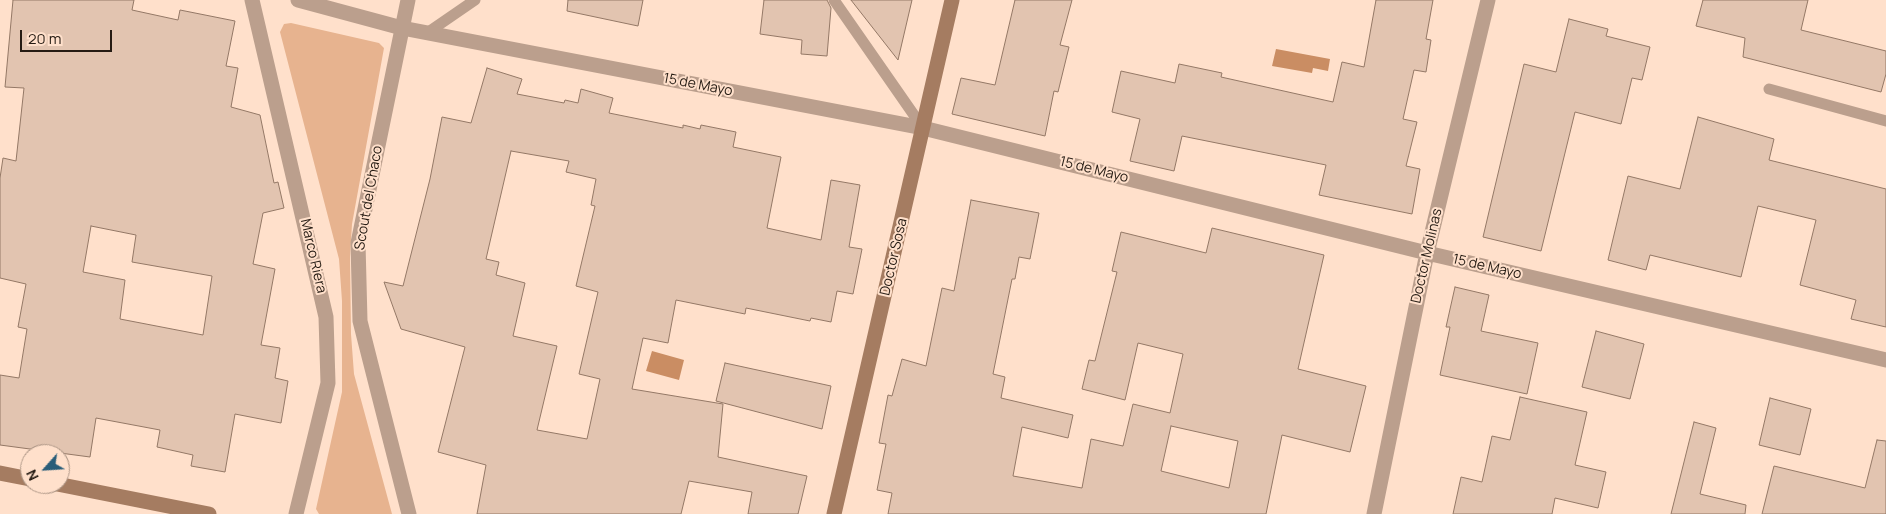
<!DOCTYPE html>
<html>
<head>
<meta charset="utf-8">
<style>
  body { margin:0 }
  #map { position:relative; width:1886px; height:514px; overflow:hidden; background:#ffe0cb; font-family:Manrope,sans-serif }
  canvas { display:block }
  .north { position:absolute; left:20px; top:444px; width:50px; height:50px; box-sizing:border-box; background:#ffe0cb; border:1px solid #a89181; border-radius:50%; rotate:244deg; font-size:14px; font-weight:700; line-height:20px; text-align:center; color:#251b13 }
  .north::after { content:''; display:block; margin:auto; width:18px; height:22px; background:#295d79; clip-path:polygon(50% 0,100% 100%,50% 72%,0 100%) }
  .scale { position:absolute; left:20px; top:30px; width:92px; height:22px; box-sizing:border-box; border:2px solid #251b13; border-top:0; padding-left:6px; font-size:15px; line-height:18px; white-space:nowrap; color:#251b13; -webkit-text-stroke:4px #ffe0cb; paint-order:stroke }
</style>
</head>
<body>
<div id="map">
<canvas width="1886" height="514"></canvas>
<div class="north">N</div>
<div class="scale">20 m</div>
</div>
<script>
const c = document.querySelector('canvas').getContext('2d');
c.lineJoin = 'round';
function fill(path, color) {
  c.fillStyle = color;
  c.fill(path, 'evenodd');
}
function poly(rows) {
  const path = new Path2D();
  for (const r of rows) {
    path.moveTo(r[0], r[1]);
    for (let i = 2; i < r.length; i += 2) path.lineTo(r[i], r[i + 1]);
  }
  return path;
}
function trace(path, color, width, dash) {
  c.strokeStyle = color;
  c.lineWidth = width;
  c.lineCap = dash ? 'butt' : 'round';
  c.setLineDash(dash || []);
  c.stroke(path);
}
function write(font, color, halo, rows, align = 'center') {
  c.font = font + ' Manrope,sans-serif';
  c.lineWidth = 4;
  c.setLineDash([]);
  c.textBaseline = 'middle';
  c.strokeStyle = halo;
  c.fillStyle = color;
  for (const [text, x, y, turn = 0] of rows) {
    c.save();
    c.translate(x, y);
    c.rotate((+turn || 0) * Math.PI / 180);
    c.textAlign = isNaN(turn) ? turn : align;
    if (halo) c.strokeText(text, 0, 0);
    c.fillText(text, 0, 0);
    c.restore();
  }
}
fill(poly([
  [291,23,379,43,384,48,352,224,350,257,351,334,354,374,392,514,319,514,316,509,342,392,342,301,339,259,280,32,284,24]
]), '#e7b38f');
fill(poly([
  [1276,49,1330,59,1328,71,1313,68,1312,73,1272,66],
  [652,351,684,360,679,380,646,371]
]), '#ca8d63');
const building = poly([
  [13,0,134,0,132,10,178,20,180,10,235,21,226,66,238,68,231,107,260,115,274,183,278,182,284,208,263,213,253,264,275,269,261,345,280,348,275,378,288,381,281,423,235,414,225,472,191,466,193,455,157,447,160,430,96,418,90,457,0,445,0,375,19,378,27,329,18,327,26,284,0,278,0,178,3,158,16,161,24,88,5,87,13,0],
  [91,226,136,235,132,262,212,276,203,335,120,319,125,280,83,272,91,226],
  [568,0,643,0,638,26,567,11,568,0],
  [764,0,827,0,831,8,827,56,801,54,802,40,760,34,764,0],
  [851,0,912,0,898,60,851,0],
  [1015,0,1072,0,1060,45,1069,47,1058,92,1054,91,1045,136,952,114,961,78,995,85,1015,0],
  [1376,0,1433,0,1426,39,1431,40,1426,72,1414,70,1403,119,1417,122,1406,166,1420,169,1412,214,1319,195,1326,165,1182,136,1174,171,1130,161,1140,119,1112,112,1121,71,1175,83,1179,64,1222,73,1221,77,1333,102,1342,62,1364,67,1376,0],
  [1703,0,1808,0,1801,30,1886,51,1886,74,1881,92,1743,57,1745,38,1696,26,1703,0],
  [1569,19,1608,29,1606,36,1650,47,1642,80,1632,78,1621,124,1575,112,1541,251,1483,237,1524,64,1556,72,1569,19],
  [487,68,522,79,517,94,564,103,565,100,578,103,581,89,613,98,609,113,683,128,683,125,700,129,701,125,736,132,733,147,781,157,767,228,821,240,831,180,860,185,849,247,862,249,853,294,837,291,831,322,811,318,810,321,746,308,745,314,676,300,668,343,643,338,632,389,723,404,718,457,807,476,798,514,748,514,752,492,689,481,681,514,477,514,486,465,438,452,465,347,401,329,384,282,403,286,430,179,442,117,471,123,487,68],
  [511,151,569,161,566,172,596,179,591,205,595,206,576,286,598,292,579,374,600,379,587,439,537,430,557,346,513,336,525,283,496,275,499,262,486,259,511,151],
  [1698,117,1774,139,1769,160,1886,189,1886,327,1851,319,1856,300,1800,285,1816,220,1758,206,1741,277,1650,255,1646,270,1608,260,1628,176,1680,189,1698,117],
  [971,200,1039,213,1030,259,1019,257,1015,279,1012,279,993,374,1005,377,1001,398,1073,415,1068,438,1022,427,1013,476,1082,488,1091,439,1123,446,1133,404,1170,413,1183,354,1138,343,1125,400,1082,389,1089,360,1095,361,1117,272,1112,271,1121,232,1206,253,1212,228,1324,255,1298,369,1366,386,1350,452,1282,435,1266,514,888,514,892,493,877,490,886,444,879,443,888,395,892,396,902,359,926,366,942,288,954,291,971,200],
  [1171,426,1238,441,1229,488,1161,471,1171,426],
  [1455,287,1489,295,1481,331,1538,343,1527,394,1440,375,1450,327,1446,327,1455,287],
  [1596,331,1644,344,1630,399,1582,387,1596,331],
  [725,363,831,386,822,429,716,401,725,363],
  [1520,397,1587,412,1575,465,1606,472,1598,508,1555,498,1552,514,1453,514,1461,477,1482,482,1492,436,1510,440,1520,397],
  [1770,398,1811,409,1800,455,1759,445,1770,398],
  [1694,422,1716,428,1700,494,1746,505,1745,514,1671,514,1694,422],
  [1877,440,1886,441,1886,514,1762,514,1774,466,1865,488,1877,440]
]);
fill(building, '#e2c4b0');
trace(building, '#947866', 1);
trace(poly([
  [834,0,923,128],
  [427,33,475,0],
  [1769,89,1886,121]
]), '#bb9f8d', 11);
trace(poly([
  [252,0,326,317,328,383,296,514],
  [298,0,402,28,923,128,1427,253,1886,360],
  [408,0,358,243,360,321,409,514],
  [1374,514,1427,253,1488,0]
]), '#bb9f8d', 15);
trace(poly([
  [0,473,30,479],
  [57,484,209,514],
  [834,514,952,0]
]), '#a57c61', 15);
write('14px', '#251b13', '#ffe0cb', [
  ["15 de Mayo",698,85,11],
  ["15 de Mayo",1094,170,14],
  ["Scout del Chaco",369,198,-80],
  ["Marco Riera",313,256,77],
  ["Doctor Molinas",1427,256,-77],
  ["Doctor Sosa",894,257,-77],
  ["15 de Mayo",1487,267,13]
]);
</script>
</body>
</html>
